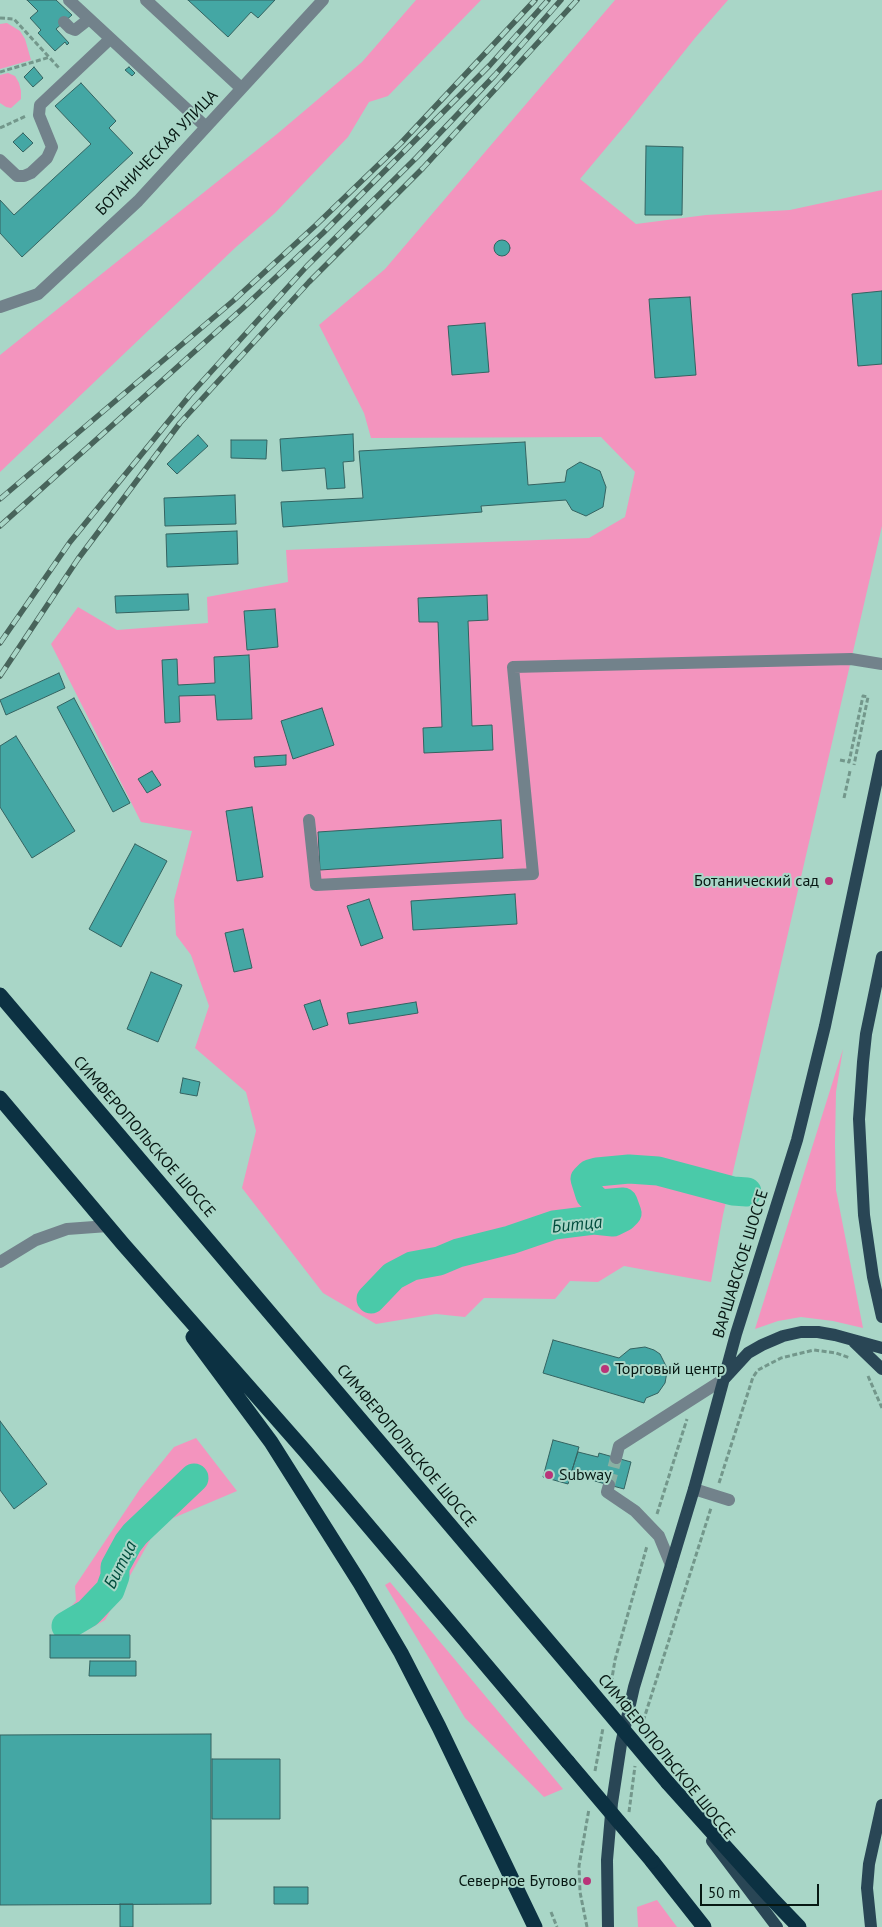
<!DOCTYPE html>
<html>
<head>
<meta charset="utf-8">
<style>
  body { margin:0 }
  #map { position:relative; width:882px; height:1927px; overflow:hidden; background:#a9d6c7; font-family:"PT Sans",sans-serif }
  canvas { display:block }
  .scale { position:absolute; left:700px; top:1884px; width:119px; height:22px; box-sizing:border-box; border:2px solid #071813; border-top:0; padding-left:6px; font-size:15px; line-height:18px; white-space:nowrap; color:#071813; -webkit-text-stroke:4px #a9d6c7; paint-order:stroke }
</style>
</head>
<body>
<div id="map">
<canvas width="882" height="1927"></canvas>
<div class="scale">50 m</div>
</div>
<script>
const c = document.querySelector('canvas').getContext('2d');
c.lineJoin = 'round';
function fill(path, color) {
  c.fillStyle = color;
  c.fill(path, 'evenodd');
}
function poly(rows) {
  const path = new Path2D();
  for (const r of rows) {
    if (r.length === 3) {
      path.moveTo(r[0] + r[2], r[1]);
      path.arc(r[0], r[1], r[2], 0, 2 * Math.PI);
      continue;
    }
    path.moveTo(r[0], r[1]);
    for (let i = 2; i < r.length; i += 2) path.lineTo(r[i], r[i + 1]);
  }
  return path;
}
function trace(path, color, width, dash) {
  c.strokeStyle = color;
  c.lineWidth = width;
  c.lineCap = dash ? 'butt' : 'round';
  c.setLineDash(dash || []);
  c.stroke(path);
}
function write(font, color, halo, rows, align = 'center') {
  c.font = font + ' "PT Sans",sans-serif';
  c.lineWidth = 4;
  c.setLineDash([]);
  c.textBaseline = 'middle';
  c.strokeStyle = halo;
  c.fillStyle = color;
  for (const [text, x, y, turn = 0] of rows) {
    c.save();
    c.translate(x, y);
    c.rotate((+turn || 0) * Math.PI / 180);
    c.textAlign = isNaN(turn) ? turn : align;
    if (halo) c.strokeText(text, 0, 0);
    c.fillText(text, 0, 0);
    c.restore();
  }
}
fill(poly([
  [416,0,481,0,388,96,369,102,348,137,275,213,236,247,0,472,0,355,277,134,362,62],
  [615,0,728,0,695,38,627,123,580,179,636,224,706,215,790,210,882,190,882,526,723,1215,711,1282,624,1266,598,1282,570,1281,555,1299,484,1298,465,1317,436,1314,376,1324,323,1293,242,1188,256,1131,246,1092,195,1048,209,1006,191,955,176,935,174,900,192,831,141,822,51,644,78,607,117,630,208,623,207,597,288,582,286,550,589,538,625,517,635,472,601,437,371,438,364,413,319,325,385,269],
  [7,23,20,31,25,39,31,60,0,69,0,24],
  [8,73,15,76,19,83,21,91,21,99,11,108,6,107,0,103,0,75],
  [843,1049,836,1092,835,1144,836,1190,863,1328,833,1321,801,1317,778,1321,755,1329],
  [196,1438,237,1491,159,1524,105,1620,91,1628,59,1620,76,1601,75,1586,140,1489,174,1447],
  [390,1582,563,1789,544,1797,465,1718,385,1585],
  [657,1900,677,1927,638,1927,637,1907]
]), '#f394be');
trace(poly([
  [371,1299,393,1276,412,1266,439,1261,458,1253,510,1240,554,1225,594,1220,613,1222,623,1217,627,1213,623,1202,600,1204,590,1195,585,1179,590,1174,597,1172,629,1169,658,1171,733,1191,747,1192],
  [66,1626,88,1613,110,1590,115,1576,115,1567,128,1543,135,1534,194,1478]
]), '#4acaa9', 29);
const building = poly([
  [27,0,56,0,72,15,56,29,69,43,67,45,65,42,55,51,38,33,41,30,30,18,38,11,27,0],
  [188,0,275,0,258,18,251,12,228,37,188,0],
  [34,67,43,78,33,87,24,77,34,67],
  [129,67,135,73,132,76,125,70,129,67],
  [81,83,116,121,109,128,133,153,22,257,0,233,0,200,14,215,91,144,55,106,81,83],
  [23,133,33,143,23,152,13,142,23,133],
  [646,146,683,147,682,215,645,215,646,146],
  [502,248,8],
  [882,291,882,364,858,366,852,294,882,291],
  [690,297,696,375,655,378,649,299,690,297],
  [485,323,489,372,452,375,448,326,485,323],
  [353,434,354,461,343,462,345,488,327,489,325,468,282,471,280,439,353,434],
  [198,435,208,446,177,474,167,464,198,435],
  [231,440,267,440,266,459,231,458,231,440],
  [525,442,528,485,565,482,567,470,580,462,600,471,606,487,603,507,586,516,572,510,566,500,481,506,482,512,283,527,281,502,363,498,359,451,525,442],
  [235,495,236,524,165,526,164,498,235,495],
  [237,531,238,564,167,567,166,534,237,531],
  [188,594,189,610,116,613,115,596,188,594],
  [487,595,488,620,468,621,472,726,492,725,493,750,424,753,423,728,442,727,438,622,419,622,418,598,487,595],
  [275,609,278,647,247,650,244,611,275,609],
  [249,655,252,719,217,720,215,695,179,696,180,722,165,723,162,660,177,659,178,685,215,683,214,657,249,655],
  [59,673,65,688,6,715,0,700,59,673],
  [74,698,130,803,113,812,57,707,74,698],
  [322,708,334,745,293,759,281,721,322,708],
  [16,736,75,831,32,858,0,807,0,746,16,736],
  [286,755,286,765,255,767,254,757,286,755],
  [152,771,161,785,147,793,138,779,152,771],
  [252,807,263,877,237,881,226,811,252,807],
  [501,820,503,858,320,870,318,832,501,820],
  [135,844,167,861,121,947,89,929,135,844],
  [515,894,517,924,413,930,411,901,515,894],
  [369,899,383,938,361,946,347,906,369,899],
  [243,929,252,968,234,972,225,933,243,929],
  [151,972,182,985,158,1042,127,1029,151,972],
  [320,1000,328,1025,313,1030,304,1005,320,1000],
  [416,1002,418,1013,349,1024,347,1013,416,1002],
  [183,1078,200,1082,197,1096,180,1093,183,1078],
  [553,1340,619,1358,630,1349,645,1347,654,1350,660,1354,666,1366,667,1372,665,1383,658,1393,646,1398,644,1403,543,1373,553,1340],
  [0,1421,47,1484,14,1509,0,1490,0,1421],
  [553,1440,579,1447,568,1484,543,1477,553,1440],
  [578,1452,598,1457,599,1453,631,1462,624,1489,591,1480,592,1475,572,1470,578,1452],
  [50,1635,130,1635,130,1658,50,1658,50,1635],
  [90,1661,136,1661,136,1676,89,1676,90,1661],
  [211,1734,211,1904,0,1905,0,1735,211,1734],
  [212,1759,280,1759,280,1819,212,1819,212,1759],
  [274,1887,308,1887,308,1904,274,1904,274,1887],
  [120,1904,133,1904,133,1927,120,1927,120,1904]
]);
fill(building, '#44a7a4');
trace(building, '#346361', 1);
trace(poly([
  [609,1485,616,1458]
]), '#89b0a3', 12, [12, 6]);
trace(poly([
  [0,18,14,19,59,68],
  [0,72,50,57],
  [0,128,26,116],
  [840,760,849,762,863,696,868,697,854,765],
  [844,798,850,771],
  [868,1376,882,1408],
  [719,1483,753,1377,758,1370,781,1358,814,1350,836,1353,850,1358],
  [657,1514,687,1419],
  [610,1690,615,1660,647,1546],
  [641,1728,711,1508],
  [595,1771,603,1728],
  [629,1812,635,1766],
  [551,1912,557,1927],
  [587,1927,580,1892,579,1866,589,1809]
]), '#73978b', 3, [5, 2.5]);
trace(poly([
  [69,0,206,127],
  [146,0,241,88],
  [64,22,70,28,75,30,89,19],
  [0,160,17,176,24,176,31,173,47,158,52,147,39,115,40,105,110,39],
  [0,307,38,294,138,201,323,0],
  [309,820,316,885,533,874,513,667,851,659,882,664],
  [0,1262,36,1240,67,1229,108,1226],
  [616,1458,619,1446,724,1379],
  [609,1485,607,1492,635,1511,659,1536,671,1565],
  [694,1489,729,1500]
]), '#72828b', 12);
trace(poly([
  [882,957,866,1034,863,1062,859,1119,864,1215,873,1277,882,1317],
  [854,1342,882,1369],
  [725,1378,748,1353,762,1345,783,1336,801,1332,818,1332,835,1335,882,1348],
  [712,1841,777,1927],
  [608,1927,607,1860,612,1803,621,1744,634,1687,694,1489,736,1334,797,1140,825,1026,882,756],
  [871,1927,867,1888,869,1864,882,1805]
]), '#294655', 12);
trace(poly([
  [0,995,584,1683],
  [0,1098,123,1244,305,1451,568,1762],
  [193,1337,271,1442,360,1583,401,1653,439,1727,535,1927],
  [668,1783,774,1901,799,1927],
  [652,1861,704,1927]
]), '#0c3142', 15);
const rail = poly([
  [0,499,233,301,316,225,401,143,535,0],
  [0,526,242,309,323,233,490,65,548,0],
  [0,643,70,542,190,395,307,266,417,157,495,75,561,0],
  [0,676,78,559,180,423,309,282,423,168,577,0]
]);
trace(rail, '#48645b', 5.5);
trace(rail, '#a9d6c7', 4, [11]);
trace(poly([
  [584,1683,668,1783],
  [568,1762,652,1861]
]), '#0c3142', 15);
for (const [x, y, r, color] of [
  [829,881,5,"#b93479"],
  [605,1369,5,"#b93479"],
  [549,1475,5,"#b93479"],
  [587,1881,5,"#b93479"]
]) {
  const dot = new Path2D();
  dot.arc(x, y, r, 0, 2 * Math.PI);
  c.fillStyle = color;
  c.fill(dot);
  trace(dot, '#a9d6c7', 2);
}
write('16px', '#071813', '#a9d6c7', [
  ["БОТАНИЧЕСКАЯ УЛИЦА",157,153,-46],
  ["СИМФЕРОПОЛЬСКОЕ ШОССЕ",144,1137,49],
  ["ВАРШАВСКОЕ ШОССЕ",741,1264,-73],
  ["СИМФЕРОПОЛЬСКОЕ ШОССЕ",406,1446,50],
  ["СИМФЕРОПОЛЬСКОЕ ШОССЕ",666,1757,51]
]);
write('16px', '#071813', '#a9d6c7', [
  ["Ботанический сад",819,881],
  ["Торговый центр",615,1369,"left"],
  ["Subway",559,1475,"left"],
  ["Северное Бутово",577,1881]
], 'right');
write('italic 18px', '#004d3d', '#a9d6c7', [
  ["Битца",577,1225,-6],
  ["Битца",121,1565,-63]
]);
</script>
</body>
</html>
